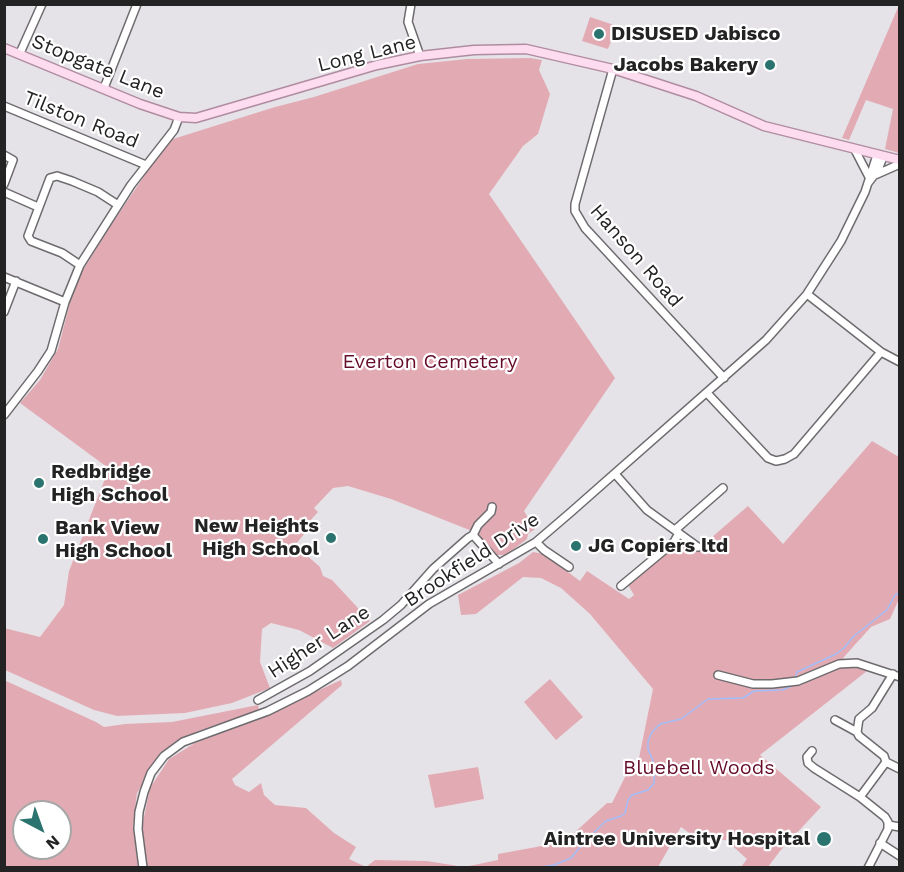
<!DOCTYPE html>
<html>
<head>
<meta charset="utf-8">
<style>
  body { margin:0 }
  #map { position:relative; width:904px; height:872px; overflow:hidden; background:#e6e3e8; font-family:"Work Sans",sans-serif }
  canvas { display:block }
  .frame { position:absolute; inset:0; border:6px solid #242324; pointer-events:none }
  .north { position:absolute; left:12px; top:800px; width:60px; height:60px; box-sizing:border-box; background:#fff; border:2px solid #a7a7a7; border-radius:50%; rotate:139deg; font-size:16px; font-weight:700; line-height:24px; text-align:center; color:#242324 }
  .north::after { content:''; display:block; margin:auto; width:21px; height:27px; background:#2a736e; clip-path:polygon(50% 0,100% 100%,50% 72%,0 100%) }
</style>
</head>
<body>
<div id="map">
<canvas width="904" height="872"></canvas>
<div class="frame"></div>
<div class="north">N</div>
</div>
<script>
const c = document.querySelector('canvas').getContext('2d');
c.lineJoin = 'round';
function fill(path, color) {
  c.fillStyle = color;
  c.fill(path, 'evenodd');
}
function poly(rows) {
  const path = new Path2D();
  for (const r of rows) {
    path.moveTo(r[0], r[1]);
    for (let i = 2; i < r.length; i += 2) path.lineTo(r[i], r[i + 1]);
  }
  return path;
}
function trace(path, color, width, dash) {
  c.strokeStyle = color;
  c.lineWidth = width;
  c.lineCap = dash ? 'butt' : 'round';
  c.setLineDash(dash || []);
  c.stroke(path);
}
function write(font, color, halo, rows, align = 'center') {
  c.font = font + ' "Work Sans",sans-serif';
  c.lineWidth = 4.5;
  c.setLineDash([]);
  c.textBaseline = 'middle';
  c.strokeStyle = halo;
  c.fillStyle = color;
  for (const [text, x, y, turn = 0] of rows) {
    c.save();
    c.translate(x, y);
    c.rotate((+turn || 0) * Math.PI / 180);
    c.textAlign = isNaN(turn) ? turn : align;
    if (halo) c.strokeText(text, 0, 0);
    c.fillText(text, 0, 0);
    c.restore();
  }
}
fill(poly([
  [899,5,900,5,899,153,885,149,893,109,866,100,849,140,842,138],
  [590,17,617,26,608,49,582,41],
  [530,58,542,60,539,70,550,94,538,134,523,146,489,194,615,378,524,511,535,529,528,534,527,539,506,555,496,555,477,533,391,499,348,486,333,488,314,508,318,512,307,524,310,527,295,545,320,567,323,576,332,580,370,621,333,648,299,630,271,623,262,629,260,662,270,688,232,703,185,713,117,716,94,710,5,670,4,628,40,637,64,605,69,571,108,471,111,470,20,403,40,380,58,349,75,283,109,228,155,160,173,139,275,107,314,97,418,64,467,59],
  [872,441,899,457,899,599,890,619,871,627,843,658,867,671,760,755,821,807,780,851,768,867,741,867,747,859,726,840,700,841,681,827,658,867,146,867,142,827,150,788,169,759,195,743,259,718,341,680,342,685,232,779,235,785,249,792,261,783,264,795,275,805,306,808,334,833,356,847,349,859,366,867,375,860,427,861,464,867,498,860,498,854,558,843,574,833,607,803,612,803,628,771,638,763,653,689,590,614,561,588,541,578,523,577,476,614,461,615,458,595,519,563,533,552,544,554,580,581,587,571,629,599,634,595,628,585,679,544,685,543,697,550,748,506,783,544],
  [550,679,583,717,556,740,524,702],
  [4,680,96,722,104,727,125,724,172,722,258,705,259,710,198,731,174,745,155,763,137,793,133,826,138,867,5,867],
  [24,812,60,812,60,848,24,848],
  [478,767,484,799,435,808,428,775]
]), '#e2abb4');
trace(poly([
  [795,678,797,672,836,654,844,648,854,636,887,610,895,595,900,592],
  [536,868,554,865,571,858,584,842,606,821,621,816,625,813,628,800,632,795,648,790,654,783,655,766,648,749,648,741,652,732,660,724,681,719,708,699,743,698,754,691,782,690,792,686]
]), '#a2bdf9', 1.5);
const minor = poly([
  [411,4,408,22,420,56],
  [20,53,42,4],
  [613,69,575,204,575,211,585,228,724,378],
  [104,88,137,4],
  [4,106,146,165],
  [855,150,869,177],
  [4,155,13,160,4,184],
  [875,175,900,164],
  [868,183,878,170,883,157],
  [4,192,38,207],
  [80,265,62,253,31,241,28,236,50,178,57,176,72,181,98,192,118,205],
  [4,277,65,302],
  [807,294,881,352,900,362],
  [4,312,16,281],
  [707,393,768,458,776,461,785,459,794,454,881,352],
  [4,415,38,371,51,351,65,302,80,265,131,185,174,130,179,117],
  [616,475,647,510,698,547],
  [675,530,723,488],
  [473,535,478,525,491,512,492,507],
  [536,542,544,550,569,567],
  [621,586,674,542,679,533],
  [718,675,753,684,772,684,798,681,839,664,857,663,900,677],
  [258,700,310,671,383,620,401,605,433,569,468,538,473,535,499,564],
  [835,720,857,732],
  [812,751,807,757,808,763,814,768,860,797],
  [886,762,900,769],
  [888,825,900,827],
  [880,843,900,856],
  [143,868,138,829,139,812,144,792,151,773,164,756,183,742,268,711,308,691,348,666,429,604,536,542,571,512,766,340,807,294,841,241,865,192,877,155],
  [868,868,888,829,888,822,885,817,860,797,886,762,884,756,859,736,857,732,859,719,872,708,893,674]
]);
const major = poly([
  [4,48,140,104,179,117,196,118,377,65,420,56,474,50,526,49,613,69,696,96,764,126,900,160]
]);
trace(minor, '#6e6b6f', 10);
trace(major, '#b08ca1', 11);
trace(minor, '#fff', 7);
trace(major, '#fddcef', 8);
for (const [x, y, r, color] of [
  [599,34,6,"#2a736e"],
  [770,65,6,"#2a736e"],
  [39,483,6,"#2a736e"],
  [331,538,6,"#2a736e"],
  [43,539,6,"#2a736e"],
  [576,546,6,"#2a736e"],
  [824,839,8,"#2a736e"]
]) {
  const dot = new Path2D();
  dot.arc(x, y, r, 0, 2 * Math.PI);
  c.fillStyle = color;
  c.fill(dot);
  trace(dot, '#fff', 2);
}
write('bold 20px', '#242324', '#fff', [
  ["DISUSED Jabisco",611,34],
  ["Jacobs Bakery",758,65,"right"],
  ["Redbridge",51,472],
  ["High School",51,495],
  ["New Heights",319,526,"right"],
  ["High School",319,549,"right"],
  ["Bank View",55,528],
  ["High School",55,551],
  ["JG Copiers ltd",588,546],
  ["Aintree University Hospital",810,839,"right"]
], 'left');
write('20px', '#242324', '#fff', [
  ["Long Lane",367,54,-14],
  ["Stopgate Lane",98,67,22],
  ["Tilston Road",81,120,22],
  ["Hanson Road",636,256,49],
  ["Brookfield Drive",472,560,-33],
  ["Higher Lane",319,642,-33]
]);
write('20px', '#650c2a', '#fff', [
  ["Everton Cemetery",430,362],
  ["Bluebell Woods",699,768]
]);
</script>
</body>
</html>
